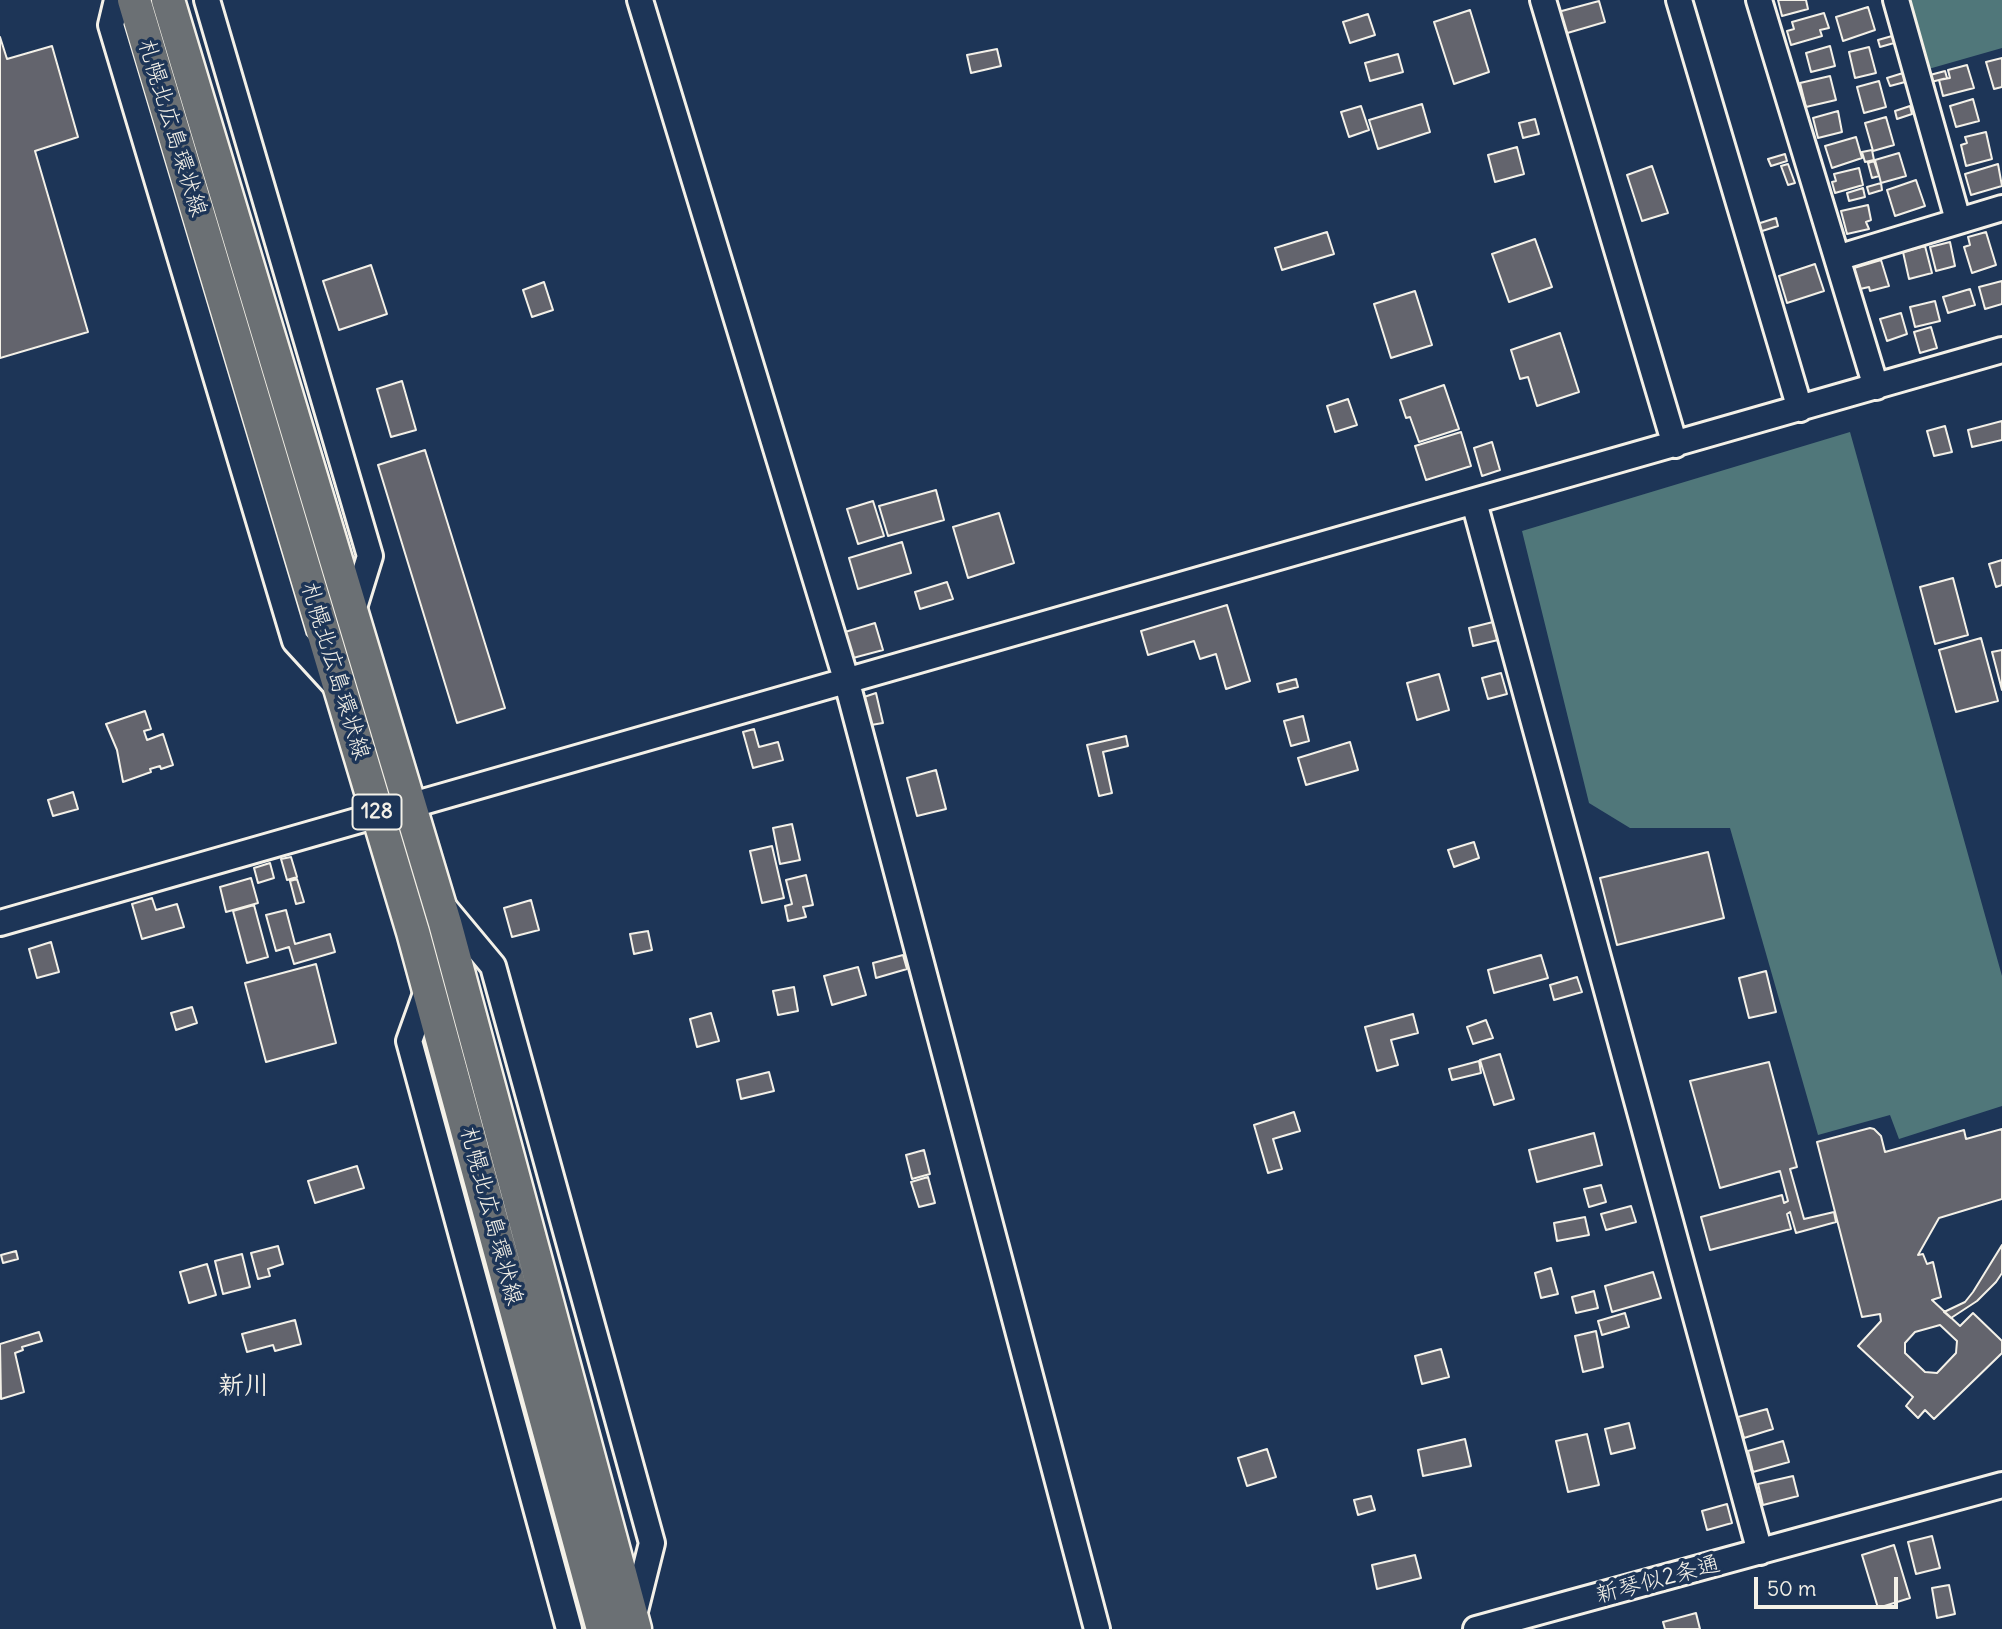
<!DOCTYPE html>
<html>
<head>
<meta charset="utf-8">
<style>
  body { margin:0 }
  #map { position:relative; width:2002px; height:1629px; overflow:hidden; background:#1d3557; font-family:Delius,sans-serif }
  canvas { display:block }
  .scale { position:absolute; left:1754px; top:1577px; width:144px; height:32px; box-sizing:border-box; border:4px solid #f4f1e8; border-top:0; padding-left:9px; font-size:21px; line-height:24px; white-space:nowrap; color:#f4f1e8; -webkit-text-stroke:5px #1d3557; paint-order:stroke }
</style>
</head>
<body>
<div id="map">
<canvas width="2002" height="1629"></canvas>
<div class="scale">50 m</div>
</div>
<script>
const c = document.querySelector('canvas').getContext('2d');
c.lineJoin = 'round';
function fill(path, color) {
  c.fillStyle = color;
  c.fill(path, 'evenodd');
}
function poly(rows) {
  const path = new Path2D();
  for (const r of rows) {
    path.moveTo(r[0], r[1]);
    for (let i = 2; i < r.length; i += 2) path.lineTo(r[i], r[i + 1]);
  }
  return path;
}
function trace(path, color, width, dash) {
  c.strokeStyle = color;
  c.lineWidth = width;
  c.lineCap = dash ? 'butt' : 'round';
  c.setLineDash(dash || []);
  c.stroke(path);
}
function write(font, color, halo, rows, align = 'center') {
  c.font = font + ' Delius,"Klee One",sans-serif';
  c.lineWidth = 7;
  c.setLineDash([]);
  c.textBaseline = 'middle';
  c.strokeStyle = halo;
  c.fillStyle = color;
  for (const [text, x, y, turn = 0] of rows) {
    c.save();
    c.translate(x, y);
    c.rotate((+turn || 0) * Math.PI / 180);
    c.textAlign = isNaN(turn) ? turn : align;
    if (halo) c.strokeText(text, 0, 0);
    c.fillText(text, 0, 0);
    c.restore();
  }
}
fill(poly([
  [1906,0,2002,0,2002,48,1925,70],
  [1850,432,2002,976,2002,1106,1899,1139,1890,1115,1818,1135,1730,828,1630,828,1589,803,1522,531]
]), '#50777a');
const building = poly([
  [1778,0,1806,0,1808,9,1782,16,1778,0],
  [1599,1,1605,22,1564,34,1558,12,1599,1],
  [1868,7,1875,30,1843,41,1836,17,1868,7],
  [1470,10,1489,72,1454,84,1434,22,1470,10],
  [1824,13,1829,28,1820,30,1822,36,1791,45,1787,31,1794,29,1792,22,1824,13],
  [1368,14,1375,35,1350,43,1343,22,1368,14],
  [1892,36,1894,43,1880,47,1878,40,1892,36],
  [0,37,7,59,52,46,78,137,35,151,88,332,0,358,0,37],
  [1830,46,1835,66,1811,72,1806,53,1830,46],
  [1869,47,1876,73,1855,78,1849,52,1869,47],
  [997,49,1001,66,971,73,967,55,997,49],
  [1398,54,1403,72,1370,81,1365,63,1398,54],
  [2002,58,2002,87,1994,89,1986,62,2002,58],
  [1967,65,1974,88,1943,96,1939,80,1950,78,1948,70,1967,65],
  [1945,71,1947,78,1931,82,1930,75,1945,71],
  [1903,73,1905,82,1890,86,1887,78,1903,73],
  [1830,76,1836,100,1806,107,1800,83,1830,76],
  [1879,81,1886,107,1864,113,1857,87,1879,81],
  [1973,99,1979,121,1956,127,1950,106,1973,99],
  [1422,104,1430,132,1378,149,1369,120,1422,104],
  [1361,106,1369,130,1349,137,1341,112,1361,106],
  [1910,106,1912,114,1897,119,1895,111,1910,106],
  [1838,111,1842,132,1818,138,1813,118,1838,111],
  [1886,117,1894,145,1873,151,1865,123,1886,117],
  [1535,119,1539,134,1523,138,1519,123,1535,119],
  [1986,132,1992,159,1966,166,1961,145,1967,143,1965,137,1986,132],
  [1856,137,1862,158,1832,168,1825,146,1856,137],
  [1517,147,1524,174,1495,182,1488,155,1517,147],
  [1872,150,1874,160,1865,162,1862,152,1872,150],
  [1899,153,1906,176,1881,183,1875,160,1899,153],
  [1785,154,1787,161,1771,166,1768,159,1785,154],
  [1874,161,1879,176,1872,178,1868,163,1874,161],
  [1788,164,1795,183,1788,185,1781,166,1788,164],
  [1998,164,2002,186,1971,195,1965,174,1998,164],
  [1652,166,1668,213,1642,221,1627,175,1652,166],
  [1859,168,1863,185,1835,193,1832,182,1836,181,1834,174,1859,168],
  [1916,180,1925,206,1895,216,1887,190,1916,180],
  [1881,183,1882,190,1869,194,1867,187,1881,183],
  [1863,188,1865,197,1849,201,1847,193,1863,188],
  [1868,205,1871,220,1866,222,1869,229,1847,234,1841,211,1868,205],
  [1776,218,1778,226,1759,232,1757,224,1776,218],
  [1327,232,1334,254,1282,270,1275,248,1327,232],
  [1986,232,1996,265,1972,273,1964,247,1970,245,1968,237,1986,232],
  [1535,239,1552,287,1509,302,1492,254,1535,239],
  [1950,242,1955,266,1936,271,1930,247,1950,242],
  [1925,246,1932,273,1909,279,1903,252,1925,246],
  [1881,260,1889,286,1870,291,1869,287,1860,289,1854,268,1881,260],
  [1815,264,1824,291,1787,303,1779,276,1815,264],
  [371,265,387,314,339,330,323,281,371,265],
  [2002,281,2002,304,1985,309,1979,287,2002,281],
  [544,282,553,310,532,317,523,290,544,282],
  [1970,289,1975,305,1948,313,1943,297,1970,289],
  [1415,291,1432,345,1391,358,1374,304,1415,291],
  [1935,301,1940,321,1915,327,1910,307,1935,301],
  [1901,313,1907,334,1887,341,1880,319,1901,313],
  [1931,327,1937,348,1920,353,1914,332,1931,327],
  [1560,333,1579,392,1537,406,1528,377,1520,379,1511,350,1560,333],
  [402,381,416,430,391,437,377,389,402,381],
  [1444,385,1459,429,1419,442,1410,417,1406,418,1400,400,1444,385],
  [1348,399,1357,425,1335,432,1327,406,1348,399],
  [2002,421,2002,440,1972,447,1968,430,2002,421],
  [1945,426,1952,452,1934,456,1927,431,1945,426],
  [1461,432,1471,466,1426,480,1415,446,1461,432],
  [1492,442,1500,470,1482,476,1474,448,1492,442],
  [425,450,505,708,457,723,378,465,425,450],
  [936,490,944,520,888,536,879,506,936,490],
  [873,501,884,536,858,544,847,509,873,501],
  [999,513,1014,563,968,578,953,527,999,513],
  [902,542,911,573,858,589,849,558,902,542],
  [2002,560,2002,585,1996,587,1989,564,2002,560],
  [1953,578,1968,635,1935,644,1920,587,1953,578],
  [947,582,953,599,920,609,915,592,947,582],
  [1227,605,1250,681,1226,689,1216,654,1200,659,1194,641,1148,655,1141,631,1227,605],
  [1493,622,1498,640,1473,646,1469,628,1493,622],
  [875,623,883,650,853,658,845,632,875,623],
  [1981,638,1998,701,1956,712,1939,650,1981,638],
  [2002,650,2002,690,1992,652,2002,650],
  [1501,673,1507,694,1488,699,1482,678,1501,673],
  [1439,674,1449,710,1417,720,1407,683,1439,674],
  [1296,679,1298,687,1279,692,1277,684,1296,679],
  [876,693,883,723,871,725,864,697,876,693],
  [145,711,151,729,144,731,147,740,163,734,173,765,161,769,160,766,150,769,151,772,123,782,117,750,106,724,145,711],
  [1303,716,1309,741,1291,746,1284,721,1303,716],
  [754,729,759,747,778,742,783,760,753,768,743,732,754,729],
  [1126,736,1128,746,1103,752,1112,793,1099,796,1087,745,1126,736],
  [1350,742,1358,770,1306,785,1298,758,1350,742],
  [936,770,946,809,917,816,907,778,936,770],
  [73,792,78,809,53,816,48,800,73,792],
  [792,824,800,860,780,864,773,828,792,824],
  [1474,842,1479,858,1454,867,1448,850,1474,842],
  [772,846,784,898,762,903,750,851,772,846],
  [1708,852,1724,918,1617,945,1600,878,1708,852],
  [291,857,297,877,287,880,281,859,291,857],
  [270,863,274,878,258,883,254,868,270,863],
  [806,875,813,905,803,907,806,917,788,921,785,906,792,904,786,880,806,875],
  [251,878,258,903,226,912,220,887,251,878],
  [297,879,304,902,296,904,290,881,297,879],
  [152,898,156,910,177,904,184,927,142,939,132,904,152,898],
  [531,900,539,930,512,937,504,908,531,900],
  [254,905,268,957,247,963,233,911,254,905],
  [286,910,295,944,330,934,335,952,294,964,289,947,276,951,266,915,286,910],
  [648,931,652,950,634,954,630,934,648,931],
  [51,942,59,972,37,978,29,949,51,942],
  [903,955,907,969,876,978,873,963,903,955],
  [1541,955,1548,978,1494,993,1488,970,1541,955],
  [316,964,336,1043,266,1062,245,983,316,964],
  [858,967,866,995,832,1005,824,976,858,967],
  [1766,971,1776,1012,1749,1018,1739,978,1766,971],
  [1577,977,1582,992,1554,1000,1550,985,1577,977],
  [794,987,798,1011,778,1015,773,991,794,987],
  [192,1007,197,1023,176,1030,171,1013,192,1007],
  [711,1013,719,1041,697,1047,690,1019,711,1013],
  [1413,1014,1418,1033,1391,1040,1398,1065,1377,1071,1365,1027,1413,1014],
  [1486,1020,1493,1038,1473,1044,1467,1027,1486,1020],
  [1500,1054,1514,1099,1494,1105,1480,1060,1500,1054],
  [1479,1061,1481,1073,1452,1080,1449,1069,1479,1061],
  [1769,1062,1797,1167,1790,1169,1804,1219,1834,1212,1836,1222,1796,1233,1790,1212,1787,1214,1791,1229,1710,1250,1701,1217,1782,1195,1784,1203,1788,1201,1780,1171,1720,1188,1690,1081,1769,1062],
  [769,1072,774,1091,741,1099,737,1080,769,1072],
  [1294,1112,1300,1131,1273,1139,1282,1169,1268,1173,1254,1125,1294,1112],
  [1870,1128,1874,1129,1881,1136,1885,1152,1964,1130,1966,1139,2002,1129,2002,1199,1939,1218,1918,1255,1923,1254,1927,1264,1933,1262,1941,1297,1932,1300,1960,1326,1973,1313,2002,1341,2002,1353,1934,1419,1925,1410,1918,1418,1906,1406,1913,1397,1858,1346,1881,1321,1880,1314,1862,1317,1817,1142,1870,1128],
  [1940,1325,1957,1341,1956,1353,1937,1373,1925,1372,1905,1353,1905,1343,1915,1332,1940,1325],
  [1594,1133,1602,1165,1537,1182,1529,1150,1594,1133],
  [924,1150,930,1174,912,1179,906,1155,924,1150],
  [357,1166,364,1188,315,1203,308,1181,357,1166],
  [928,1177,935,1203,919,1207,911,1182,928,1177],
  [1601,1185,1606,1202,1589,1207,1584,1189,1601,1185],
  [1631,1206,1636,1222,1606,1230,1601,1214,1631,1206],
  [1585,1217,1589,1235,1557,1241,1554,1223,1585,1217],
  [2002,1245,2002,1273,1996,1282,1977,1301,1951,1318,1944,1312,1965,1302,1973,1292,2002,1245],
  [278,1246,283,1264,268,1269,270,1276,258,1279,251,1253,278,1246],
  [16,1251,18,1259,3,1263,1,1255,16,1251],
  [242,1254,250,1287,223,1294,215,1261,242,1254],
  [207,1264,216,1295,189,1303,180,1272,207,1264],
  [1551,1268,1558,1294,1541,1298,1535,1273,1551,1268],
  [1653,1272,1661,1298,1612,1312,1605,1286,1653,1272],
  [1594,1291,1598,1308,1576,1313,1572,1297,1594,1291],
  [1625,1313,1629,1327,1602,1335,1598,1321,1625,1313],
  [295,1320,301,1344,275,1351,273,1345,247,1352,242,1334,295,1320],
  [1596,1331,1603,1367,1583,1372,1575,1336,1596,1331],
  [39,1332,42,1341,22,1347,23,1350,15,1353,24,1392,1,1399,0,1344,39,1332],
  [1441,1349,1449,1377,1422,1384,1415,1356,1441,1349],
  [1767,1409,1773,1429,1744,1438,1738,1417,1767,1409],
  [1629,1423,1635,1448,1611,1454,1605,1429,1629,1423],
  [1587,1434,1599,1485,1568,1492,1556,1441,1587,1434],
  [1465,1439,1471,1466,1423,1476,1418,1450,1465,1439],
  [1783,1441,1789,1462,1753,1472,1748,1451,1783,1441],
  [1267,1449,1276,1477,1247,1486,1238,1458,1267,1449],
  [1793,1476,1798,1496,1763,1505,1758,1484,1793,1476],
  [1371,1496,1375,1510,1358,1515,1354,1500,1371,1496],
  [1727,1504,1732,1523,1707,1530,1702,1511,1727,1504],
  [1932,1536,1940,1568,1916,1574,1908,1542,1932,1536],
  [1894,1545,1910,1598,1878,1608,1862,1555,1894,1545],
  [1415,1555,1421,1578,1377,1589,1372,1565,1415,1555],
  [1949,1585,1955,1614,1937,1618,1932,1588,1949,1585],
  [1696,1613,1700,1629,1665,1629,1663,1622,1696,1613]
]);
fill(building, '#63646d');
trace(building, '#f4f1e8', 2);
const minor = poly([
  [117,0,111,25,295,641,338,688],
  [207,0,370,556,352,614],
  [640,0,846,679,1097,1629],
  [1543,0,1675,445],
  [1679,0,1800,409],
  [1759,0,1876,387],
  [1896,0,1958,220],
  [1837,258,2002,208],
  [1474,502,1760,1552],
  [443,906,493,966,652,1543,633,1619],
  [0,923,2002,350],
  [428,988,409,1041,569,1629],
  [1476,1629,2002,1485]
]);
const major = poly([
  [134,0,413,932,603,1629],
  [168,0,445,923,635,1629]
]);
trace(minor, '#f4f1e8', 30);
trace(major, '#f4f1e8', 37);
trace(minor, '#1d3557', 24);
trace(major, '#6b7074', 32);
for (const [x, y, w] of [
  [377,812,49]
]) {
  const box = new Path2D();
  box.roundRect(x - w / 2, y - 17.5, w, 35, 5);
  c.fillStyle = '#1d3557';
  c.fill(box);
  trace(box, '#f4f1e8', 2);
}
write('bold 21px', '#f4f1e8', null, [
  ["128",377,812]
]);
write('23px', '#f4f1e8', '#1d3557', [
  ["札幌北広島環状線",172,128,73],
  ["札幌北広島環状線",335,671,73],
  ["札幌北広島環状線",491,1216,75],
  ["新琴似2条通",1658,1580,-15]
]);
write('bold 26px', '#f4f1e8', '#1d3557', [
  ["新川",244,1387]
]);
</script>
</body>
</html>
